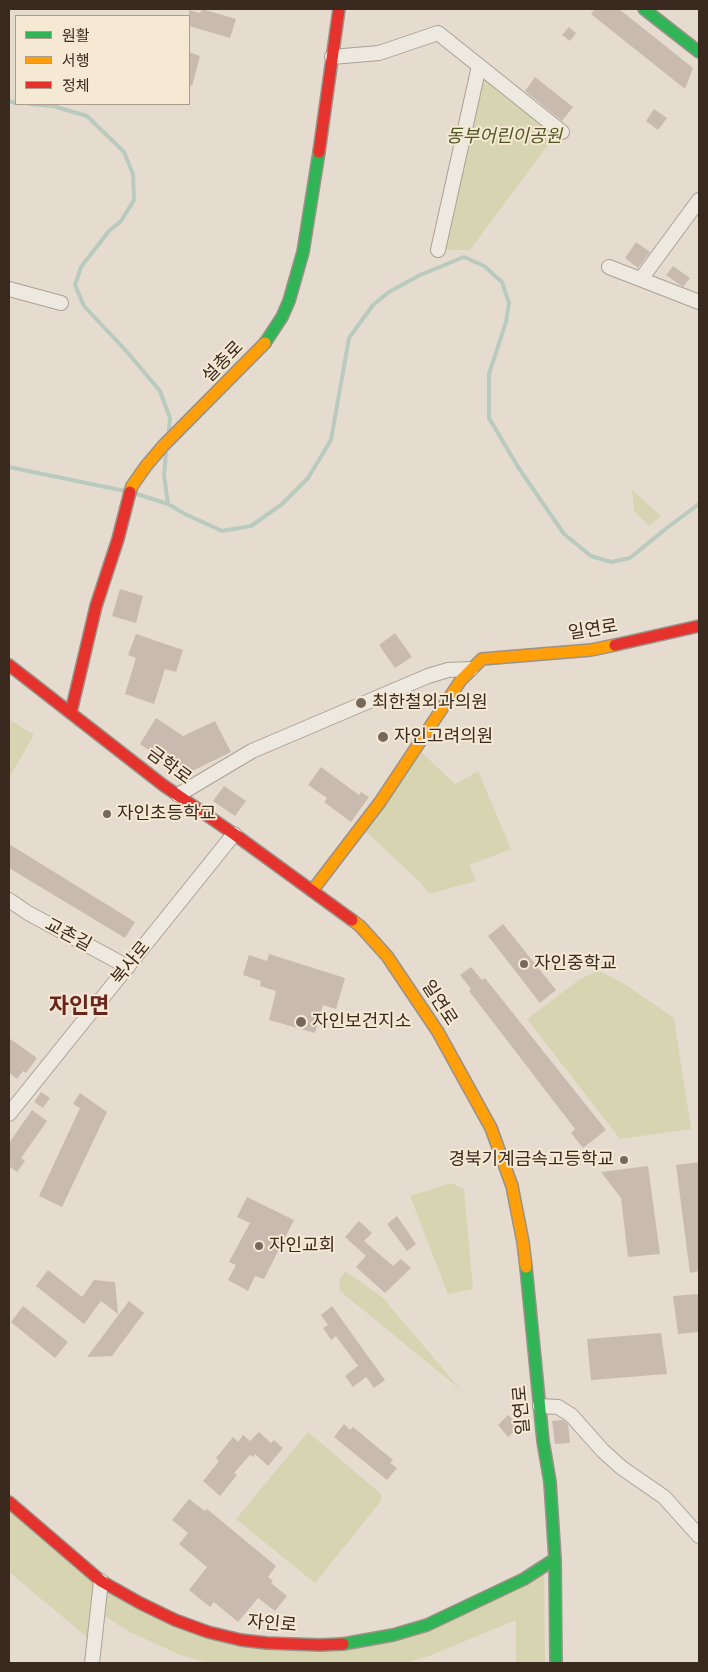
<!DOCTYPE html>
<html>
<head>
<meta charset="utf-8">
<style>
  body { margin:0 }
  #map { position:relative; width:708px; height:1672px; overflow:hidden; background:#e5dccf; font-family:"Zilla Slab","Noto Sans KR",serif }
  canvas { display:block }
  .frame { position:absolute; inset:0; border:10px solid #3a291f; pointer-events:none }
  .legend { position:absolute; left:15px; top:15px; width:175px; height:90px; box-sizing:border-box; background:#f6e9d4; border:1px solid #ab9c8c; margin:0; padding:6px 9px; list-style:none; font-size:15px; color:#3a291f }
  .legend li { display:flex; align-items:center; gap:10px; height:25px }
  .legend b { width:25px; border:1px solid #ab9c8c }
</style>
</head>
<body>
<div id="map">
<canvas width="708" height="1672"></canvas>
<div class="frame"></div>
<ul class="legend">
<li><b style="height:6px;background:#30b455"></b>원활</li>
<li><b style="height:6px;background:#ff9f0a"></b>서행</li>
<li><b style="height:6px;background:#e5322d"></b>정체</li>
</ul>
</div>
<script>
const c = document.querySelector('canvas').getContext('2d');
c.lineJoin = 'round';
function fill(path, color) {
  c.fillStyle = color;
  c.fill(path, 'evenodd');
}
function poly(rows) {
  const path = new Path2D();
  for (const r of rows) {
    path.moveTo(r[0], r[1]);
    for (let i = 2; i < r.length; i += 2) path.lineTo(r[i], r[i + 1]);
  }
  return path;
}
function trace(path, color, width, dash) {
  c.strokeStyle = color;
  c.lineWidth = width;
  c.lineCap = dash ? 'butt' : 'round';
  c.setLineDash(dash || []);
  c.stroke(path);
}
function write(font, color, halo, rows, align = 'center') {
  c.font = font + ' "Zilla Slab","Noto Sans KR",serif';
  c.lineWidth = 4;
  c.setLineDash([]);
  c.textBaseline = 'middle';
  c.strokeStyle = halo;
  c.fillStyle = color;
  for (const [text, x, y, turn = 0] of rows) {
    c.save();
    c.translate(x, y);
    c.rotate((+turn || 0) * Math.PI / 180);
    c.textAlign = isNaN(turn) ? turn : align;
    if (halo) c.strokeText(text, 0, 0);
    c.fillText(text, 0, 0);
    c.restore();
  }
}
fill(poly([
  [479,66,559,130,470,250,438,250],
  [632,490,661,516,649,526,634,511],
  [9,719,34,735,9,778],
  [417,748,455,784,478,771,511,849,469,865,476,881,429,894,420,882,361,827],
  [599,971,623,983,674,1018,691,1129,620,1139,527,1019,580,979],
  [451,1183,464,1189,473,1289,448,1294,410,1196],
  [345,1271,383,1298,461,1390,340,1291,339,1281],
  [308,1432,381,1494,381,1501,315,1583,236,1519],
  [9,1504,101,1581,241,1640,393,1635,544,1566,545,1663,516,1663,516,1620,429,1656,405,1663,209,1663,180,1655,128,1631,98,1612,94,1643,9,1572]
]), '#d7d4b1');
trace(poly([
  [9,101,16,103],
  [29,104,53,106,87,116,124,152,133,174,134,200,121,221,109,231,81,267,75,285,84,306,128,353,160,391,170,418,169,431],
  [166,453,164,475,168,504,185,514,222,531,251,526,282,504,308,478,331,440,349,338,373,305,389,292,420,275,464,257,484,266,502,282,509,303,506,322,489,374,489,418,518,467,564,534,591,556,611,562,630,558,668,527,699,504],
  [9,467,125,491],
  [134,493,168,504]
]), '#b9cabe', 4);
fill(poly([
  [202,9,236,19,230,38,189,26,189,10,200,13],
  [595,9,619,9,693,68,685,89,591,14],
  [569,27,576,33,570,41,562,35],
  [189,52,200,56,192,86,189,85],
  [535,77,573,107,562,121,525,91],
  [654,109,667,118,658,130,646,121],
  [636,242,650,252,638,268,625,258],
  [673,266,690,278,683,287,666,275],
  [120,589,143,596,136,623,112,616],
  [395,633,412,657,395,668,379,645],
  [136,634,183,650,176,672,165,669,154,704,125,694,136,658,128,655],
  [156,718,183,736,215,721,231,752,184,775,140,744],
  [321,767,359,795,361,792,369,797,351,822,324,802,327,798,308,785],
  [224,786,246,801,235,816,213,801],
  [9,844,135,922,125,938,9,868],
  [503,924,556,990,540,1003,488,936],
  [269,954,345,978,336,1009,323,1005,315,1033,269,1020,276,991,260,986,261,981,243,975,249,955,267,961],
  [471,967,482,980,485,978,606,1130,583,1148,571,1133,575,1129,469,991,471,989,460,975],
  [9,1038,37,1058,26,1073,23,1071,17,1079,9,1073],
  [41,1092,50,1098,43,1108,34,1102],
  [80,1093,107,1112,62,1207,39,1196,80,1108,73,1104],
  [32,1110,47,1121,21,1158,25,1161,17,1172,9,1166,9,1143],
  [699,1162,699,1271,690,1273,676,1165],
  [648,1166,660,1254,628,1257,621,1198,601,1172],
  [247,1197,294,1220,264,1279,255,1276,248,1291,228,1280,236,1265,229,1262,250,1223,237,1217],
  [397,1216,416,1244,407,1251,387,1224],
  [359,1221,372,1233,364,1241,393,1266,401,1259,411,1268,385,1293,356,1267,366,1256,345,1237],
  [48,1270,82,1297,94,1280,115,1282,118,1314,101,1301,84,1324,36,1286],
  [699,1294,699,1332,678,1334,673,1296],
  [129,1301,144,1313,112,1356,87,1357],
  [23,1306,68,1342,55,1358,11,1322],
  [332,1306,385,1380,374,1388,366,1377,353,1387,345,1376,358,1366,336,1336,331,1340,323,1328,328,1325,321,1315],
  [661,1333,667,1374,591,1380,587,1339],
  [508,1415,520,1427,508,1437,498,1425],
  [563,1420,568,1424,570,1443,555,1444,552,1421],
  [344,1424,350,1430,353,1427,393,1460,390,1463,397,1468,387,1480,334,1437],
  [259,1432,271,1443,274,1440,283,1448,268,1466,255,1454,253,1457,250,1455,234,1473,237,1475,220,1496,203,1481,219,1461,216,1458,233,1437,238,1442,243,1435,250,1441],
  [189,1499,205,1511,207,1509,276,1566,268,1577,273,1581,271,1583,287,1596,275,1611,258,1598,238,1622,214,1602,210,1607,189,1590,207,1567,179,1544,188,1533,172,1520]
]), '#c9baaf');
const street = poly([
  [332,57,379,53,438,33,562,132],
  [438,250,479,66],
  [609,267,699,302],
  [641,279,699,200],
  [9,289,61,303],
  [178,795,252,751,428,676,448,670,471,669],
  [9,900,28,913,128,967],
  [9,1114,234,834],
  [540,1406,558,1407,571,1415,603,1451,622,1468,664,1497,699,1536],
  [92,1663,101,1581]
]);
const fast = poly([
  [644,9,699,52],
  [265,343,282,317,289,301,303,252,319,152],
  [526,1267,543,1441,550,1482,555,1559,556,1663],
  [343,1644,393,1635,427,1625,524,1579,555,1559]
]);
const slow = poly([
  [130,492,132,486,146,466,163,446,265,343],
  [312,891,380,802,461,680,482,659,591,650,615,645],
  [352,920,360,926,387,956,438,1032,491,1128,512,1186,523,1242,526,1267]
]);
const jam = poly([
  [319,152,339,9],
  [615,645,699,626],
  [9,665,163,785,234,834,352,920],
  [71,712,96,606,118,539,130,492],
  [9,1502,101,1581,140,1603,175,1620,208,1632,241,1640,267,1643,320,1645,343,1644]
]);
trace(street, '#aaa197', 16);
trace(fast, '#9a9188', 14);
trace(slow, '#9a9188', 14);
trace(jam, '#9a9188', 14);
trace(street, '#ede8e0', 14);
trace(fast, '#30b455', 11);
trace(slow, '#ff9f0a', 11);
trace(jam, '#e5322d', 11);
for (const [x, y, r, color] of [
  [361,703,6,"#76685d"],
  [383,737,6,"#76685d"],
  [107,814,5,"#76685d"],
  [524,964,5,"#76685d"],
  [301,1022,6,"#76685d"],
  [624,1160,5,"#76685d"],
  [259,1246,5,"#76685d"]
]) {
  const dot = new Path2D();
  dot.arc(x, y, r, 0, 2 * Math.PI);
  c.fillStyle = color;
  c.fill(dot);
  trace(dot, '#f6e9d4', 2);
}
write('italic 18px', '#4f5625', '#f6e9d4', [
  ["동부어린이공원",504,137]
]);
write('18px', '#3a291f', '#f6e9d4', [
  ["설총로",223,362,-46],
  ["일연로",593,630,-9],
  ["금학로",169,766,36],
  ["교촌길",68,935,28],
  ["북사로",131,963,-51],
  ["일연로",439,1003,57],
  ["일연로",522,1410,-95],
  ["자인로",272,1624,5]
]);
write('18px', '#3a291f', '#f6e9d4', [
  ["최한철외과의원",372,703],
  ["자인고려의원",394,737],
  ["자인초등학교",117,814],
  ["자인중학교",534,964],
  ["자인보건지소",312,1022],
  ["경북기계금속고등학교",614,1160,"right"],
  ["자인교회",269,1246]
], 'left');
write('bold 22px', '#67251e', '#f6e9d4', [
  ["자인면",79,1007]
]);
</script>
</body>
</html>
